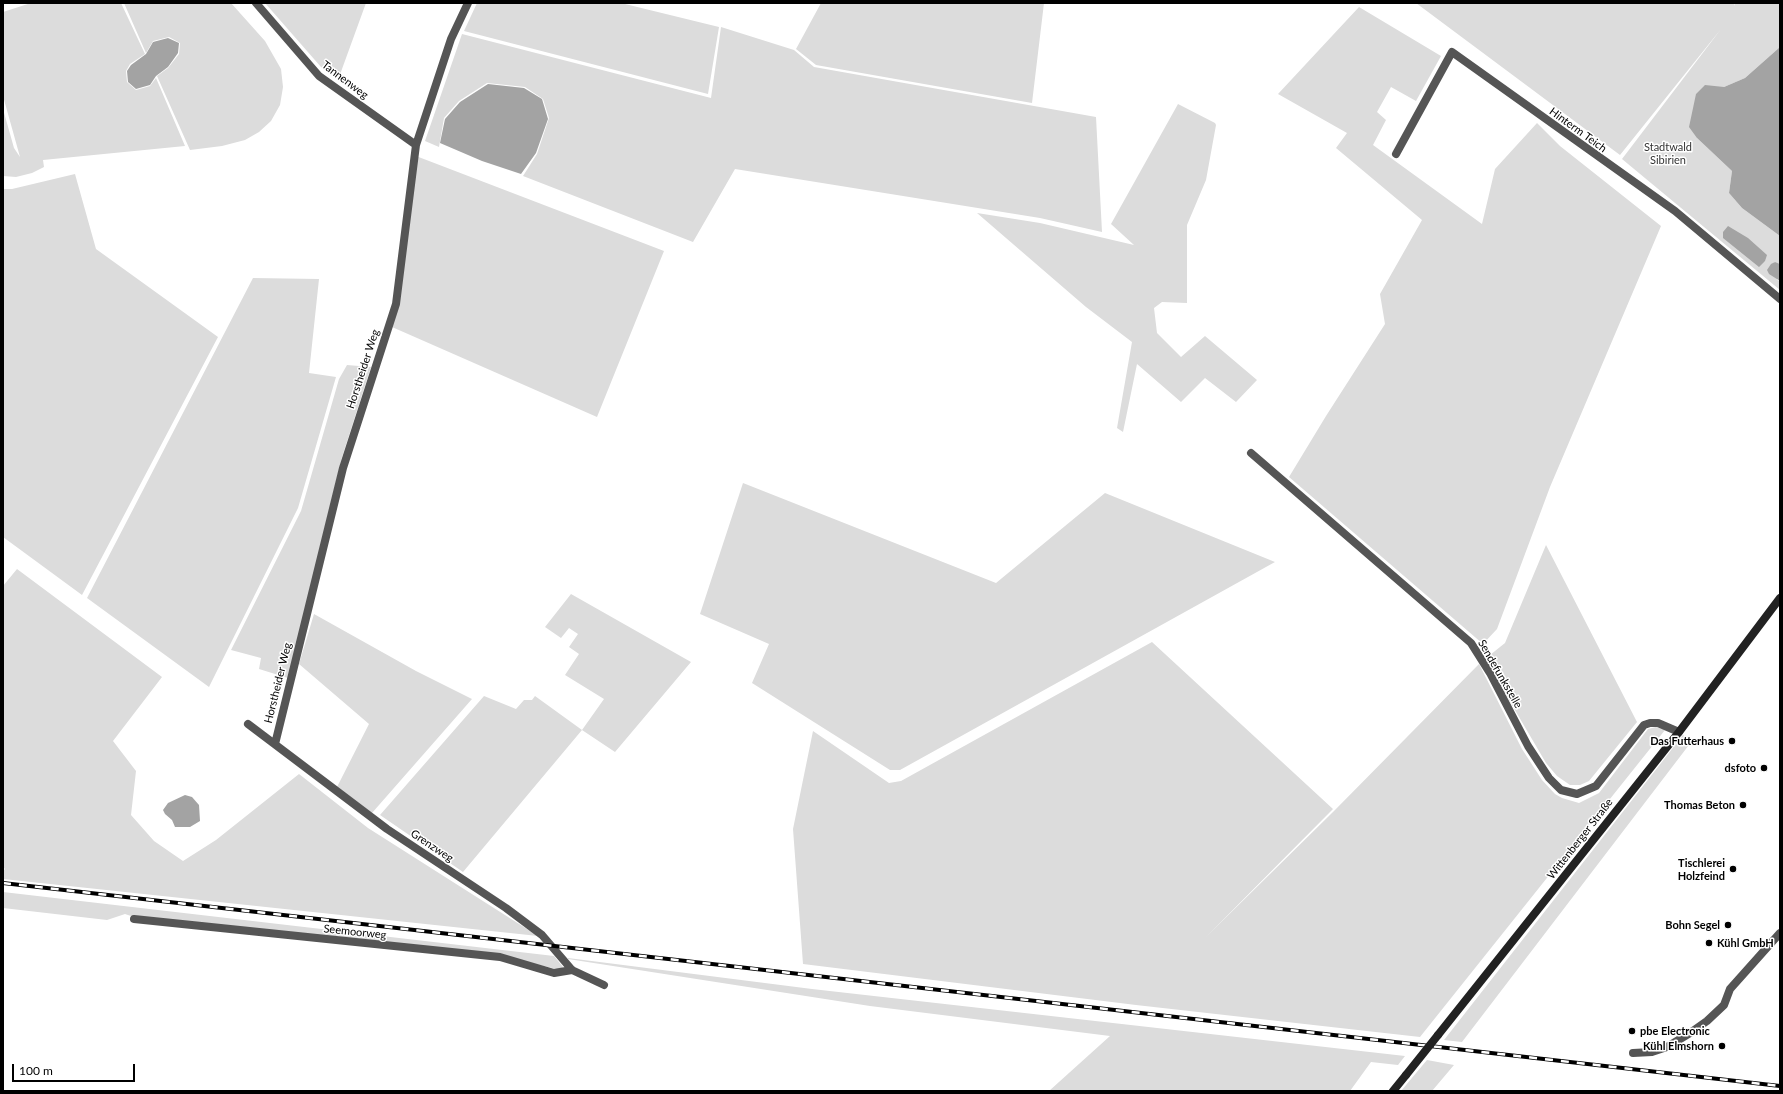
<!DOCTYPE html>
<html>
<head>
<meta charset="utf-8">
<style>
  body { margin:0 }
  #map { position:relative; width:1783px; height:1094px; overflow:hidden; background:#fff; font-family:Lato,sans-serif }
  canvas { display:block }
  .frame { position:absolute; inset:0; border:4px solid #000; pointer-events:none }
  .scale { position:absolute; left:12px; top:1064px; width:123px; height:18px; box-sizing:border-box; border:2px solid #000; border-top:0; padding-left:5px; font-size:12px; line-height:14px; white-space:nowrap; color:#000; -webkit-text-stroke:3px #fff; paint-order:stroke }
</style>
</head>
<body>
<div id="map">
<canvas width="1783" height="1094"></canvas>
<div class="frame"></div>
<div class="scale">100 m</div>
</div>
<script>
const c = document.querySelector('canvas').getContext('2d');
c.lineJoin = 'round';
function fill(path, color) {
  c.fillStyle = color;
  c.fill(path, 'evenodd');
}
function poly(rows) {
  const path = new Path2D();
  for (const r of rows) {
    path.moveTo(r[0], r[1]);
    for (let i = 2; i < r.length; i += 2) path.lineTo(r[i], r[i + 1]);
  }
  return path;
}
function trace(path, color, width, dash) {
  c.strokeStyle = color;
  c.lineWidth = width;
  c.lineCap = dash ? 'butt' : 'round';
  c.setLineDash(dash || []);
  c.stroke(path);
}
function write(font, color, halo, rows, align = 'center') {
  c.font = font + ' Lato,sans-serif';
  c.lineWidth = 3;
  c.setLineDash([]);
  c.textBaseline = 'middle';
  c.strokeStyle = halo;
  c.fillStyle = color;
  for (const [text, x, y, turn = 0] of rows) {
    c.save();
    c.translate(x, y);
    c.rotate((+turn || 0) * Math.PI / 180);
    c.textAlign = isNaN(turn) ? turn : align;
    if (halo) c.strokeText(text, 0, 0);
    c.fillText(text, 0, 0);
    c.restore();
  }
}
fill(poly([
  [31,3,121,3,145,54,130,64,126,71,127,82,136,90,150,86,156,78,185,146,43,160,44,167,32,173,16,177,3,176,3,109,14,148,20,157,3,96,3,12],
  [124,3,231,3,265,41,281,69,283,87,280,105,271,121,259,132,245,140,222,146,190,150,157,76,168,68,179,54,180,43,169,37,153,41,146,53],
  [265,3,366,3,338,80,321,67],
  [477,3,621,3,719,27,708,94,464,31],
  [821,3,1044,3,1032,103,816,65,796,49],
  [1416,3,1733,3,1735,6,1734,3,1780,3,1780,47,1745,78,1724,87,1697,138,1732,171,1729,193,1742,208,1780,236,1780,264,1774,262,1777,280,1780,281,1780,290,1622,159,1721,29,1620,155],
  [1359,7,1441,56,1416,101,1391,87,1377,112,1386,120,1373,145,1482,224,1495,169,1537,123,1560,146,1661,226,1550,487,1497,629,1483,644,1289,477,1326,416,1385,324,1380,294,1422,220,1336,148,1347,133,1278,94],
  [721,27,794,50,814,67,1096,117,1102,232,1040,218,735,169,693,242,523,176,537,154,549,118,543,99,525,87,487,83,459,101,444,118,439,147,425,141,462,34,711,98],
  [1178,104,1215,123,1216,125,1206,180,1187,225,1187,303,1162,302,1154,308,1157,333,1181,357,1205,336,1257,380,1236,402,1205,378,1181,402,1137,364,1123,432,1117,428,1132,342,1086,307,977,213,1040,223,1134,245,1111,224],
  [416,156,664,251,597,417,392,327],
  [75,174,96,249,218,337,82,595,3,537,3,189,12,189],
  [253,278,319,279,309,373,336,377,298,508,209,687,87,598],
  [347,365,371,367,342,457,288,678,259,669,261,658,231,650,301,511,339,379],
  [743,483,996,583,1105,493,1275,562,900,770,890,770,752,683,769,644,700,614],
  [1546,545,1637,722,1589,781,1580,785,1570,785,1557,776,1546,763,1485,659,1505,643],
  [17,569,162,677,113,741,136,771,131,815,154,841,183,861,216,840,299,774,368,828,538,936,3,879,3,871,5,869,3,867,3,586],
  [571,594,691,662,615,752,582,730,463,872,380,815,484,696,516,709,524,700,532,700,535,696,582,730,604,699,565,675,579,654,569,647,578,634,569,628,561,638,545,627],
  [314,614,416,671,472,699,372,813,337,787,369,724,299,664],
  [1152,642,1333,809,1206,937,1334,811,1479,664,1522,749,1542,780,1555,794,1562,798,1579,803,1599,793,1648,729,1656,727,1665,730,1420,1037,1136,1005,803,964,793,829,813,731,889,783,901,781],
  [1683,735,1692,741,1462,1042,1444,1040],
  [3,892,554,956,563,967,561,970,500,956,134,917,125,914,107,920,3,908],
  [568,958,812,989,1405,1056,1398,1065,1371,1062,1350,1091,1049,1091,1110,1036,870,1006,568,959],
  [1427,1060,1454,1065,1432,1091,1401,1091]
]), '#dcdcdc');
fill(poly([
  [168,38,179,43,178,53,168,67,156,76,150,85,136,89,128,82,127,71,131,65,146,54,153,42],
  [1780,47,1780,236,1742,208,1729,193,1732,171,1697,138,1689,127,1696,94,1705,85,1724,87,1745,78],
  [488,84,524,88,542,99,548,119,536,153,521,174,482,161,440,143,445,119,460,102],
  [1728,226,1748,238,1767,255,1765,261,1759,267,1723,238,1723,232],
  [1775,262,1780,264,1780,281,1769,274,1767,270,1771,264],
  [185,795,192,797,199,805,200,821,190,827,175,827,172,820,165,814,163,810,168,803]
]), '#a3a3a3');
trace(poly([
  [256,3,319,76,416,145],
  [1396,154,1452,52,1675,211,1780,299],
  [1251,453,1471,643,1490,673,1528,746,1549,778,1561,790,1577,794,1596,786,1644,725,1650,723,1658,723,1679,732],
  [248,724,387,829,506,908,542,935,572,970,604,985],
  [275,744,343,468,396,304,416,145,451,39,468,3],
  [134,919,500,957,554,973,572,970],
  [1633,1053,1652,1052,1667,1047,1690,1033,1707,1021,1724,1005,1730,989,1780,933]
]), '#555', 8);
trace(poly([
  [1438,1035,1679,732,1780,598],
  [1393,1091,1406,1075]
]), '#222', 8);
const rail = poly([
  [3,883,1780,1086]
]);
trace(rail, '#000', 4);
trace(rail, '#fff', 2.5, [8]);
trace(poly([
  [1406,1075,1438,1035]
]), '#222', 8);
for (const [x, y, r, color] of [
  [1732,741,4,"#000"],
  [1764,768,4,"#000"],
  [1743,805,4,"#000"],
  [1733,869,4,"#000"],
  [1728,925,4,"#000"],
  [1709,943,4,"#000"],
  [1632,1031,4,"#000"],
  [1722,1046,4,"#000"]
]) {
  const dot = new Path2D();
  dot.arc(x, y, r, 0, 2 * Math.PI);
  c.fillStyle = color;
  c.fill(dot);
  trace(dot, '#fff', 1.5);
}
write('11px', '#000', '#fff', [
  ["Tannenweg",345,80,37],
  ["Hinterm Teich",1578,130,36],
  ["Horstheider Weg",363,369,-72],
  ["Sendefunkstelle",1500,674,60],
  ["Horstheider Weg",278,683,-76],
  ["Wittenberger Straße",1580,839,-52],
  ["Grenzweg",432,846,34],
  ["Seemoorweg",355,932,6]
]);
write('11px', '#333', '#fff', [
  ["Stadtwald",1668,147],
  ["Sibirien",1668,160]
]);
write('bold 11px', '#000', '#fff', [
  ["Das Futterhaus",1724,741],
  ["dsfoto",1756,768],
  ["Thomas Beton",1735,805],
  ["Tischlerei",1725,863],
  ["Holzfeind",1725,876],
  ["Bohn Segel",1720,925],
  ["Kühl GmbH",1717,943,"left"],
  ["pbe Electronic",1640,1031,"left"],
  ["Kühl Elmshorn",1714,1046]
], 'right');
</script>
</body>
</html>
